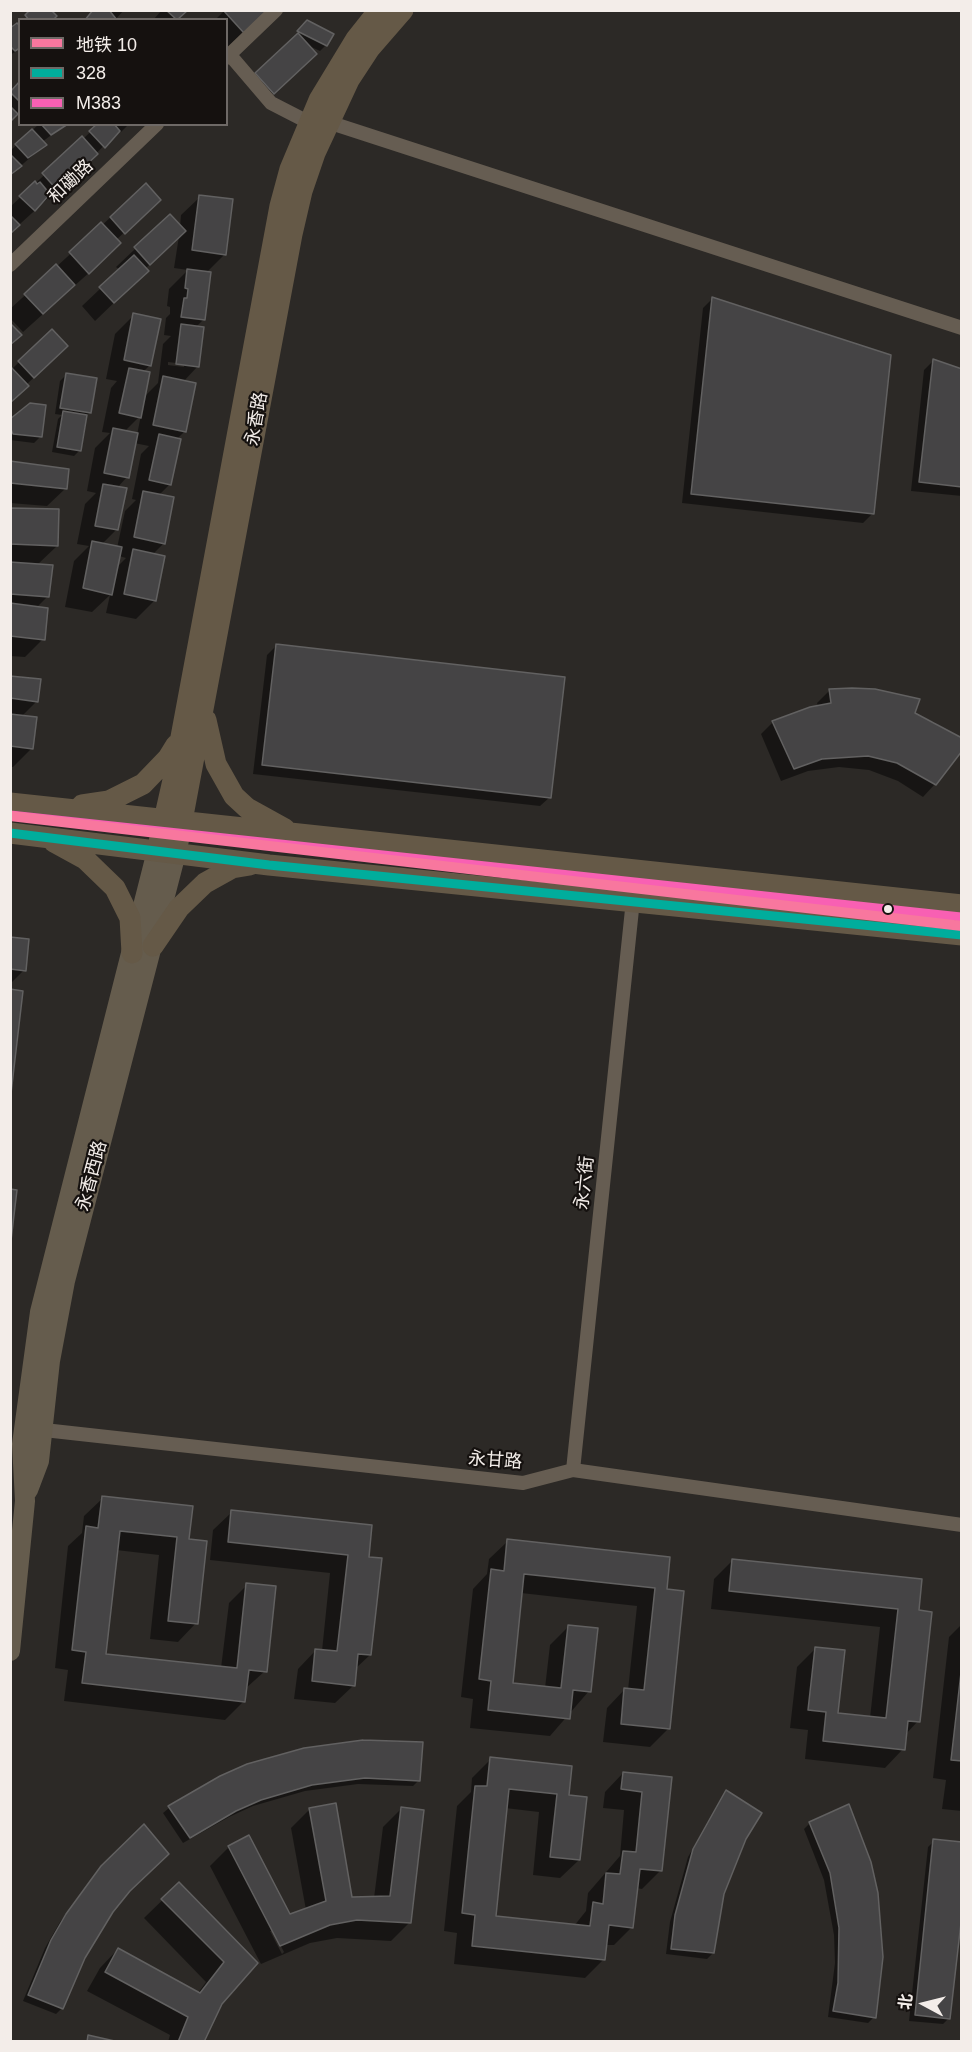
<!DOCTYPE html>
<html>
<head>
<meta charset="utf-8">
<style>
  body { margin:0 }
  #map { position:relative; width:972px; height:2052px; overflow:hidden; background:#2c2926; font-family:Helvetica,"Noto Sans SC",sans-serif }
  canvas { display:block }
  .frame { position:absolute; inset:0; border:12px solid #f3ede9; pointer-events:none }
  .legend { position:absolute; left:18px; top:18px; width:210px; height:108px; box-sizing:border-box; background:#15110f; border:2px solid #6e6966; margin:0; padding:8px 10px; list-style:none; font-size:18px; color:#f3ede9 }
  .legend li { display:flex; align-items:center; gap:12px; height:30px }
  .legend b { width:30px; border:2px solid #6e6966 }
  .north { position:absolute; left:894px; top:1974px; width:60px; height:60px; -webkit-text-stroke:4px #15110f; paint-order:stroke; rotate:277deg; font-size:16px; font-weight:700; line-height:24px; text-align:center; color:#f3ede9 }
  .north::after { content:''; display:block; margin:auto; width:21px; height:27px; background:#f3ede9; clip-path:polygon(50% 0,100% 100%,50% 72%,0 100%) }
</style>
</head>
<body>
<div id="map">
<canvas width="972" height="2052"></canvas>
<div class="frame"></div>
<ul class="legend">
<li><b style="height:8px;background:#f8779e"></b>地铁 10</li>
<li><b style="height:8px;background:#01ad9c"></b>328</li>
<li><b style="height:8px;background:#f860b3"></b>M383</li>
</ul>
<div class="north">北</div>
</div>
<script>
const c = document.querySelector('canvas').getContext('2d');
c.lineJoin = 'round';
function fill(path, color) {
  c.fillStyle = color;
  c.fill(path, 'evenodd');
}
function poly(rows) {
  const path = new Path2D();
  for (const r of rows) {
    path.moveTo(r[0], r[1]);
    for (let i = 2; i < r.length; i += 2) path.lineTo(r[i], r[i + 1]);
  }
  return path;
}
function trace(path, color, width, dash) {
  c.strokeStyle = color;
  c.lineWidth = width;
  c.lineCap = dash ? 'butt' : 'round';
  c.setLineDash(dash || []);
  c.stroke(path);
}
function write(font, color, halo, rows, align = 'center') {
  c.font = font + ' Helvetica,"Noto Sans SC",sans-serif';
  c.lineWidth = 4.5;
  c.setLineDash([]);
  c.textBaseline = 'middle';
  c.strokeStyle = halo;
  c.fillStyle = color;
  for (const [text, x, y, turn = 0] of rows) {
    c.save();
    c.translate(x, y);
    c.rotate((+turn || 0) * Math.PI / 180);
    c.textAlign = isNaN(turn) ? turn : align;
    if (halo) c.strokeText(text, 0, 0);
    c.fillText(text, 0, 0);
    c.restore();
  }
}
fill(poly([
  [95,10,124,10,115,20,85,19],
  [162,10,186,10,176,20,153,20],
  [225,10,266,10,226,49,226,20,215,20],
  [20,28,20,49,10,55,10,30],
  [301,28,326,45,320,51,307,45,306,63,264,102,247,83,294,39],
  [20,83,20,113,10,121,10,92],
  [39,124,66,124,42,142,45,145,10,175,10,151],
  [99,124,129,124,121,132,119,130,85,165,10,233,10,207],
  [146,185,153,206,116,240,101,262,23,332,10,318,10,309],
  [200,197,225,254,206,273,204,319,196,327,198,366,183,382,185,431,177,439,170,484,158,496,164,543,152,555,155,600,136,619,106,613,110,595,92,612,65,607,74,561,89,546,77,544,85,504,96,493,87,491,95,448,110,433,102,432,111,388,117,381,106,379,115,334,134,315,150,365,143,372,143,398,158,383,163,344,171,336,164,335,166,318,170,314,170,307,167,306,169,289,188,270,174,268,179,236,145,269,147,271,95,321,82,306,120,270,116,267,170,216,180,227,181,215],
  [168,362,184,364,184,367,168,365],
  [141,415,137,435,124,432],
  [134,443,149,446,141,454,132,499,136,500,125,511,117,548,102,544,117,529,117,488,127,477],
  [119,556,126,558,116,568],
  [712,299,873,513,863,523,682,503,703,308],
  [933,361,962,370,962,496,911,491,924,370],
  [19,362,47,365,26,385,12,369],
  [66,375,90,412,85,417,80,450,74,456,52,452,58,419,62,415,55,414,60,381],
  [10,421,40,437,34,443,10,440],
  [10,463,66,488,47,506,10,503],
  [10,509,57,546,37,565,48,596,36,608,43,639,25,657,10,656],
  [276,646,550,797,540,806,253,774,267,655],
  [10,677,37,701,21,717,32,748,13,767,10,767],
  [830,690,913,714,934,722,962,741,935,784,923,797,898,781,869,770,839,767,808,771,781,781,761,734,773,722,818,707,817,703],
  [10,939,24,970,10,984],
  [103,1498,188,1540,196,1623,178,1642,150,1639,159,1555,116,1550,105,1655,221,1668,229,1603,247,1585,265,1671,245,1689,244,1701,225,1720,64,1701,68,1670,55,1668,68,1546,82,1533,84,1516],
  [232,1512,367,1559,370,1655,355,1669,354,1685,335,1703,294,1699,298,1669,316,1650,322,1651,330,1573,210,1560,213,1530],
  [508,1541,665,1591,668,1729,650,1747,603,1742,607,1708,625,1689,628,1690,637,1606,521,1593,511,1684,545,1688,550,1645,568,1627,589,1691,550,1736,470,1728,473,1699,461,1697,473,1589,487,1574,489,1559],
  [733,1560,917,1612,918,1721,905,1735,903,1749,885,1768,805,1759,808,1730,790,1728,797,1667,815,1649,836,1714,870,1718,880,1627,711,1609,714,1579],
  [962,1624,962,1811,942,1809,946,1780,933,1778,949,1637],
  [491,1759,568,1796,579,1860,560,1878,533,1875,539,1812,505,1808,494,1918,574,1926,586,1911,588,1893,620,1856,624,1810,603,1808,605,1792,623,1773,670,1778,661,1870,642,1889,636,1888,632,1927,614,1945,605,1945,604,1959,585,1978,454,1964,457,1933,444,1931,457,1806,471,1792,472,1778],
  [248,1766,419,1780,413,1786,358,1784,305,1791,253,1806,229,1817,183,1843,163,1813,169,1808],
  [726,1792,745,1838,722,1894,713,1953,707,1959,666,1954,670,1922,688,1857],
  [848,1806,874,2017,868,2023,828,2017,835,1963,834,1935,824,1880,804,1829,810,1823],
  [401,1809,410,1922,391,1941,337,1938,310,1943,261,1964,210,1866,229,1847,289,1916,306,1910,291,1828,309,1810,351,1898,374,1898,383,1827],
  [270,1931,273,1931,284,1952,282,1954],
  [934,1841,949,2018,943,2024,909,2021,928,1847],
  [96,1874,128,1891,112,1911,84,1957,62,2008,56,2014,23,2001,45,1948,60,1922],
  [179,1884,256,1963,220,2003,203,2042,168,2042,170,2035,87,1991,100,1968,118,1949,198,1993,206,1982,144,1918]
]), '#0007');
const building = poly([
  [30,10,51,10,57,16,53,20,29,20,25,15,30,10],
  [93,10,109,10,117,20,85,20,93,10],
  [166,10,188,10,177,20,166,10],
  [223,10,268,10,244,33,223,10],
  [307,20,334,34,327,46,297,31,307,20],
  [17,23,20,26,20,48,15,51,10,46,10,28,17,23],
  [298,33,317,54,274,94,255,73,298,33],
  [20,81,20,102,10,92,20,81],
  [10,106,18,114,10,122,10,106],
  [41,124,68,124,51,135,41,124],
  [97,124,114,124,120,131,105,148,89,131,97,124],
  [32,129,47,145,28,158,15,144,32,129],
  [82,136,98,154,58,191,42,173,82,136],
  [10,154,22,166,10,175,10,154],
  [35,181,37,184,40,182,50,194,35,211,19,196,35,181],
  [146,183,161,200,125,234,110,217,146,183],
  [199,195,233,199,226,255,192,250,199,195],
  [170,214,186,231,150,265,134,247,170,214],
  [10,215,20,225,10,234,10,215],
  [101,222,121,243,89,274,69,252,101,222],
  [134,255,149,271,114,303,99,287,134,255],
  [56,264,75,285,43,314,24,294,56,264],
  [187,269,211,272,205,320,181,317,184,298,187,298,188,289,185,288,187,269],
  [712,297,891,355,874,514,691,494,712,297],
  [133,313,161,319,151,366,124,360,133,313],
  [10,323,22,335,10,345,10,323],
  [181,324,204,327,199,367,176,364,181,324],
  [52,329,68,346,34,378,18,361,52,329],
  [933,359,962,369,962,487,919,482,933,359],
  [10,366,29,386,10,403,10,366],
  [129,368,150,372,141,418,119,413,129,368],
  [66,373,97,378,91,413,60,408,66,373],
  [163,376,196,383,186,432,153,425,163,376],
  [30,403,46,405,42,437,13,434,10,427,10,419,30,403],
  [63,411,87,415,81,451,57,447,63,411],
  [113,428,138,433,129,478,104,473,113,428],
  [159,434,181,439,171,485,149,480,159,434],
  [10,461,69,469,67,489,10,483,10,461],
  [103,484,127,488,118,530,95,526,103,484],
  [143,491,174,497,165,544,134,537,143,491],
  [10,508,59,509,58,546,10,544,10,508],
  [92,541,122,547,112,595,83,588,92,541],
  [133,549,165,556,156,601,124,594,133,549],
  [10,562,53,565,49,597,10,594,10,562],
  [10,603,48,608,45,640,10,636,10,603],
  [276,644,565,677,551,798,262,765,276,644],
  [10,676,41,679,38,702,10,698,10,676],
  [852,688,875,689,920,699,915,713,962,738,962,751,936,785,897,763,868,756,822,759,794,769,772,721,810,707,831,703,829,689,852,688],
  [10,714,37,717,33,749,10,746,10,714],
  [10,937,29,939,26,971,10,969,10,937],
  [10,989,23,991,10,1102,10,989],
  [10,1189,17,1190,10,1249,10,1189],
  [102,1496,193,1506,189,1539,207,1541,198,1624,168,1621,177,1537,120,1531,106,1654,237,1668,246,1583,276,1586,267,1672,249,1670,245,1702,82,1683,86,1652,72,1650,86,1526,98,1528,102,1496],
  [231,1510,372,1525,369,1557,382,1558,371,1655,358,1654,355,1686,312,1681,315,1649,337,1651,348,1555,228,1542,231,1510],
  [507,1539,670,1557,667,1589,684,1591,670,1729,621,1724,624,1688,644,1690,655,1588,524,1574,513,1683,561,1688,568,1625,598,1628,591,1692,573,1690,570,1719,488,1710,491,1681,479,1679,491,1569,504,1571,507,1539],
  [732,1559,922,1579,919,1610,932,1612,920,1722,908,1721,905,1750,823,1741,826,1712,808,1710,815,1647,845,1650,838,1713,886,1718,898,1609,729,1591,732,1559],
  [962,1664,962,1761,951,1760,962,1664],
  [363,1740,423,1742,420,1781,365,1778,312,1785,261,1800,236,1811,190,1838,168,1806,220,1776,247,1764,304,1748,363,1740],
  [490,1757,572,1766,569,1795,587,1797,580,1860,550,1857,557,1794,509,1789,496,1916,590,1926,593,1902,603,1904,606,1873,620,1874,623,1851,636,1852,642,1792,621,1789,623,1772,672,1777,662,1871,640,1869,633,1928,609,1925,605,1960,472,1946,475,1915,462,1913,475,1786,487,1786,490,1757],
  [726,1790,762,1813,746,1839,724,1894,714,1953,671,1949,675,1915,693,1849,726,1790],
  [336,1803,352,1897,390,1896,401,1807,424,1810,411,1923,357,1920,330,1925,280,1946,228,1846,249,1835,290,1914,326,1901,309,1808,336,1803],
  [849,1804,871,1862,878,1893,883,1957,876,2018,833,2011,838,1983,839,1928,830,1873,809,1822,849,1804],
  [144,1824,169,1854,130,1891,113,1912,85,1958,63,2009,28,1995,51,1940,66,1914,101,1866,144,1824],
  [933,1839,962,1842,962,1914,950,2019,915,2015,933,1839],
  [179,1882,258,1963,222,2004,204,2042,178,2042,188,2017,105,1972,118,1948,200,1993,224,1962,161,1899,179,1882],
  [88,2035,119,2042,87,2042,88,2035]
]);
fill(building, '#454445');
trace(building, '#626161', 1.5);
trace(poly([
  [230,55,271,103,308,122],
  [226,58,276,10],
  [328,122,962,328],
  [10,265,157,124],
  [35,1429,523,1483,573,1470,962,1525],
  [573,1470,633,900]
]), '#665d52', 14);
trace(poly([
  [28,1490,39,1461,50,1361,65,1281,176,853],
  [10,1651,25,1501,22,1444,40,1312,157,851]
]), '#655c4d', 20);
trace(poly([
  [206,720,216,764,234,796,247,808,285,829],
  [10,803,962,905],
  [82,805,109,801,143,784,168,758,176,745],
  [10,833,269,865,962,935],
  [54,842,85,859,115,888,130,918,132,953],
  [157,851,173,780,280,206,290,169,319,100,356,39,379,10],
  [176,853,292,234,302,191,315,153,349,80,370,48,403,10],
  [153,946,179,908,205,883,232,868,250,865]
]), '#655947', 21);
trace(poly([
  [10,833,269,865,962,935]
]), '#01ad9c', 9);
trace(poly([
  [10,815,961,917]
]), '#f860b3', 9);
trace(poly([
  [10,816,962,926]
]), '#f8779e', 10);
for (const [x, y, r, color] of [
  [888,909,5,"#f3ede9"]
]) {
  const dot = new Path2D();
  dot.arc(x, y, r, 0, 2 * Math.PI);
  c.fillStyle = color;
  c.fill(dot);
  trace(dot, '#15110f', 2);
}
write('18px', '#f3ede9', '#15110f', [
  ["和磡路",71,182,-44],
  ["永香路",257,419,-80],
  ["永香西路",92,1176,-75],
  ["永六街",585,1183,-84],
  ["永甘路",495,1461,4]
]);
</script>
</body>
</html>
